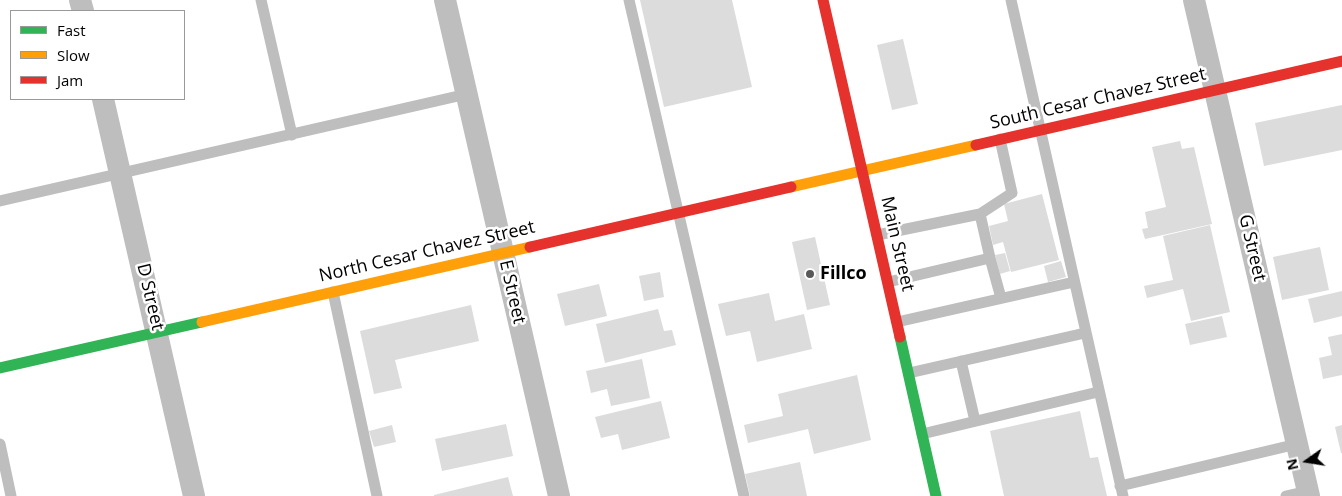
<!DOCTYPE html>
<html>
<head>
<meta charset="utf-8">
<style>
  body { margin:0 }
  #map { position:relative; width:1342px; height:496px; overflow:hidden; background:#fff; font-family:"Open Sans",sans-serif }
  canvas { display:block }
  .legend { position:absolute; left:10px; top:10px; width:175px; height:90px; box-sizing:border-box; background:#fff; border:1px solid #999; margin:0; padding:6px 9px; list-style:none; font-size:15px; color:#000 }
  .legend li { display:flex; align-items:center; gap:10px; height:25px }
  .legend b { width:25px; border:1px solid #999 }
  .north { position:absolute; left:1282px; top:436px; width:50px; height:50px; -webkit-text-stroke:4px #fff; paint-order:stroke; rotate:257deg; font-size:14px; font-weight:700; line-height:20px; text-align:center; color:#000 }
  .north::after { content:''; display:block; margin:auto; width:18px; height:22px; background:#000; clip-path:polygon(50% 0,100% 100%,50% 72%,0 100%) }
</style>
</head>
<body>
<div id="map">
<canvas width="1342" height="496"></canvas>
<ul class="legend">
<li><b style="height:6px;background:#30b455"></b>Fast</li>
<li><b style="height:6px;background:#ff9f0a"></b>Slow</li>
<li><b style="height:6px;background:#e5322d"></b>Jam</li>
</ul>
<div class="north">N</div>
</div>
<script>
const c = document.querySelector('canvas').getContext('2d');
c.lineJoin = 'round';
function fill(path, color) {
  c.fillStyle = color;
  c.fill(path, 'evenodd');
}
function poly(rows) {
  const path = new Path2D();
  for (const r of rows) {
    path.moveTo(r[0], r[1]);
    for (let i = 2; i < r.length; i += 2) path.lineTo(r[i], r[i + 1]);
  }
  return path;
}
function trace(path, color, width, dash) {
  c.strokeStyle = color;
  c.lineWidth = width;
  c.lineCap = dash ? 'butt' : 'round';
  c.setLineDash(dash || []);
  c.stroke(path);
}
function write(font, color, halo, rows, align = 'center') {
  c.font = font + ' "Open Sans",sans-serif';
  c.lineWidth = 5;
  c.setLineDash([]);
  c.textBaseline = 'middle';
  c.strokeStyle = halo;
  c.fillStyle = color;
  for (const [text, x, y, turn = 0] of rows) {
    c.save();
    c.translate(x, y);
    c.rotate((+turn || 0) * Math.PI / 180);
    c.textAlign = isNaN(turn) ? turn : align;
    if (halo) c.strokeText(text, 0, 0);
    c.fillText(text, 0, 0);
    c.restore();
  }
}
fill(poly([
  [640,0,732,0,752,87,664,107],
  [903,39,918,104,892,110,877,45],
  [1342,105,1342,150,1264,166,1255,123],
  [1180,141,1182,149,1194,147,1212,224,1145,239,1142,229,1148,228,1145,212,1166,207,1152,147],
  [1042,194,1059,260,1011,272,1003,242,993,245,989,226,1008,221,1004,204],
  [1210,225,1230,312,1191,321,1183,289,1147,298,1144,286,1173,280,1163,236],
  [815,237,830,305,807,310,792,242],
  [1320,247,1329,290,1282,300,1273,257],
  [1005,253,1010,271,1000,274,995,255],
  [1061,261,1066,277,1048,282,1044,266],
  [660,272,664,297,644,301,639,276],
  [599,284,607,316,565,326,557,294],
  [1342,291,1342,316,1314,323,1308,299],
  [769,293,775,321,804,314,812,349,757,362,750,331,726,336,718,304],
  [471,305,479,341,395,360,402,388,374,394,360,331],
  [658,309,664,331,672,330,676,345,605,363,596,324],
  [1222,316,1227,337,1190,345,1185,324],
  [1342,334,1342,375,1323,379,1319,358,1332,355,1328,337],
  [642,359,650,398,611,406,607,389,591,393,586,371],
  [857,375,871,440,814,454,808,429,748,443,744,425,783,416,778,394],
  [661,401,670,438,622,450,618,434,601,438,595,417],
  [1080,411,1090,458,1098,457,1107,496,1004,496,990,431],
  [506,424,513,456,442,471,435,439],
  [392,425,396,442,374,447,369,431],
  [1342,425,1342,453,1341,453,1335,427],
  [800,462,807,496,750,496,745,474],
  [508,477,513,496,434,496,434,495]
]), '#dcdcdc');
trace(poly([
  [261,0,292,135],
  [629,0,744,496],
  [1011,0,1123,496],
  [0,201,467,94],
  [980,214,990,258],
  [877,235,980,214,1012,193,1000,139],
  [888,282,990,258,1001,298],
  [333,292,377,496],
  [897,322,1074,282],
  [961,361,975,421],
  [909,373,1085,333],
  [922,434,1098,392],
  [0,444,11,496],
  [1120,486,1297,444],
  [1286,496,1308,491]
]), '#bebebe', 11);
trace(poly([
  [80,0,83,11],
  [445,0,559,496],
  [1194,0,1309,496],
  [103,99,194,496]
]), '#bebebe', 22);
trace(poly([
  [900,337,936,496],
  [0,368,202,322]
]), '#30b455', 11);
trace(poly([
  [791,187,976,145],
  [202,322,530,247]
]), '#ff9f0a', 11);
trace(poly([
  [823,0,900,337],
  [976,145,1342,61],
  [530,247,791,187]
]), '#e5322d', 11);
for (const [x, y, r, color] of [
  [810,274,5,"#595959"]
]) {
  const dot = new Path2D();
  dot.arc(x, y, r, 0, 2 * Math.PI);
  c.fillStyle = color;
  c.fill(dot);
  trace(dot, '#fff', 2);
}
write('18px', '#000', '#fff', [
  ["South Cesar Chavez Street",1098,99,-13],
  ["Main Street",897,244,77],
  ["G Street",1252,248,77],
  ["North Cesar Chavez Street",427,252,-13],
  ["E Street",512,292,77],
  ["D Street",150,297,77]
]);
write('bold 18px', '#000', '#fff', [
  ["Fillco",820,274]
], 'left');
</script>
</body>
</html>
